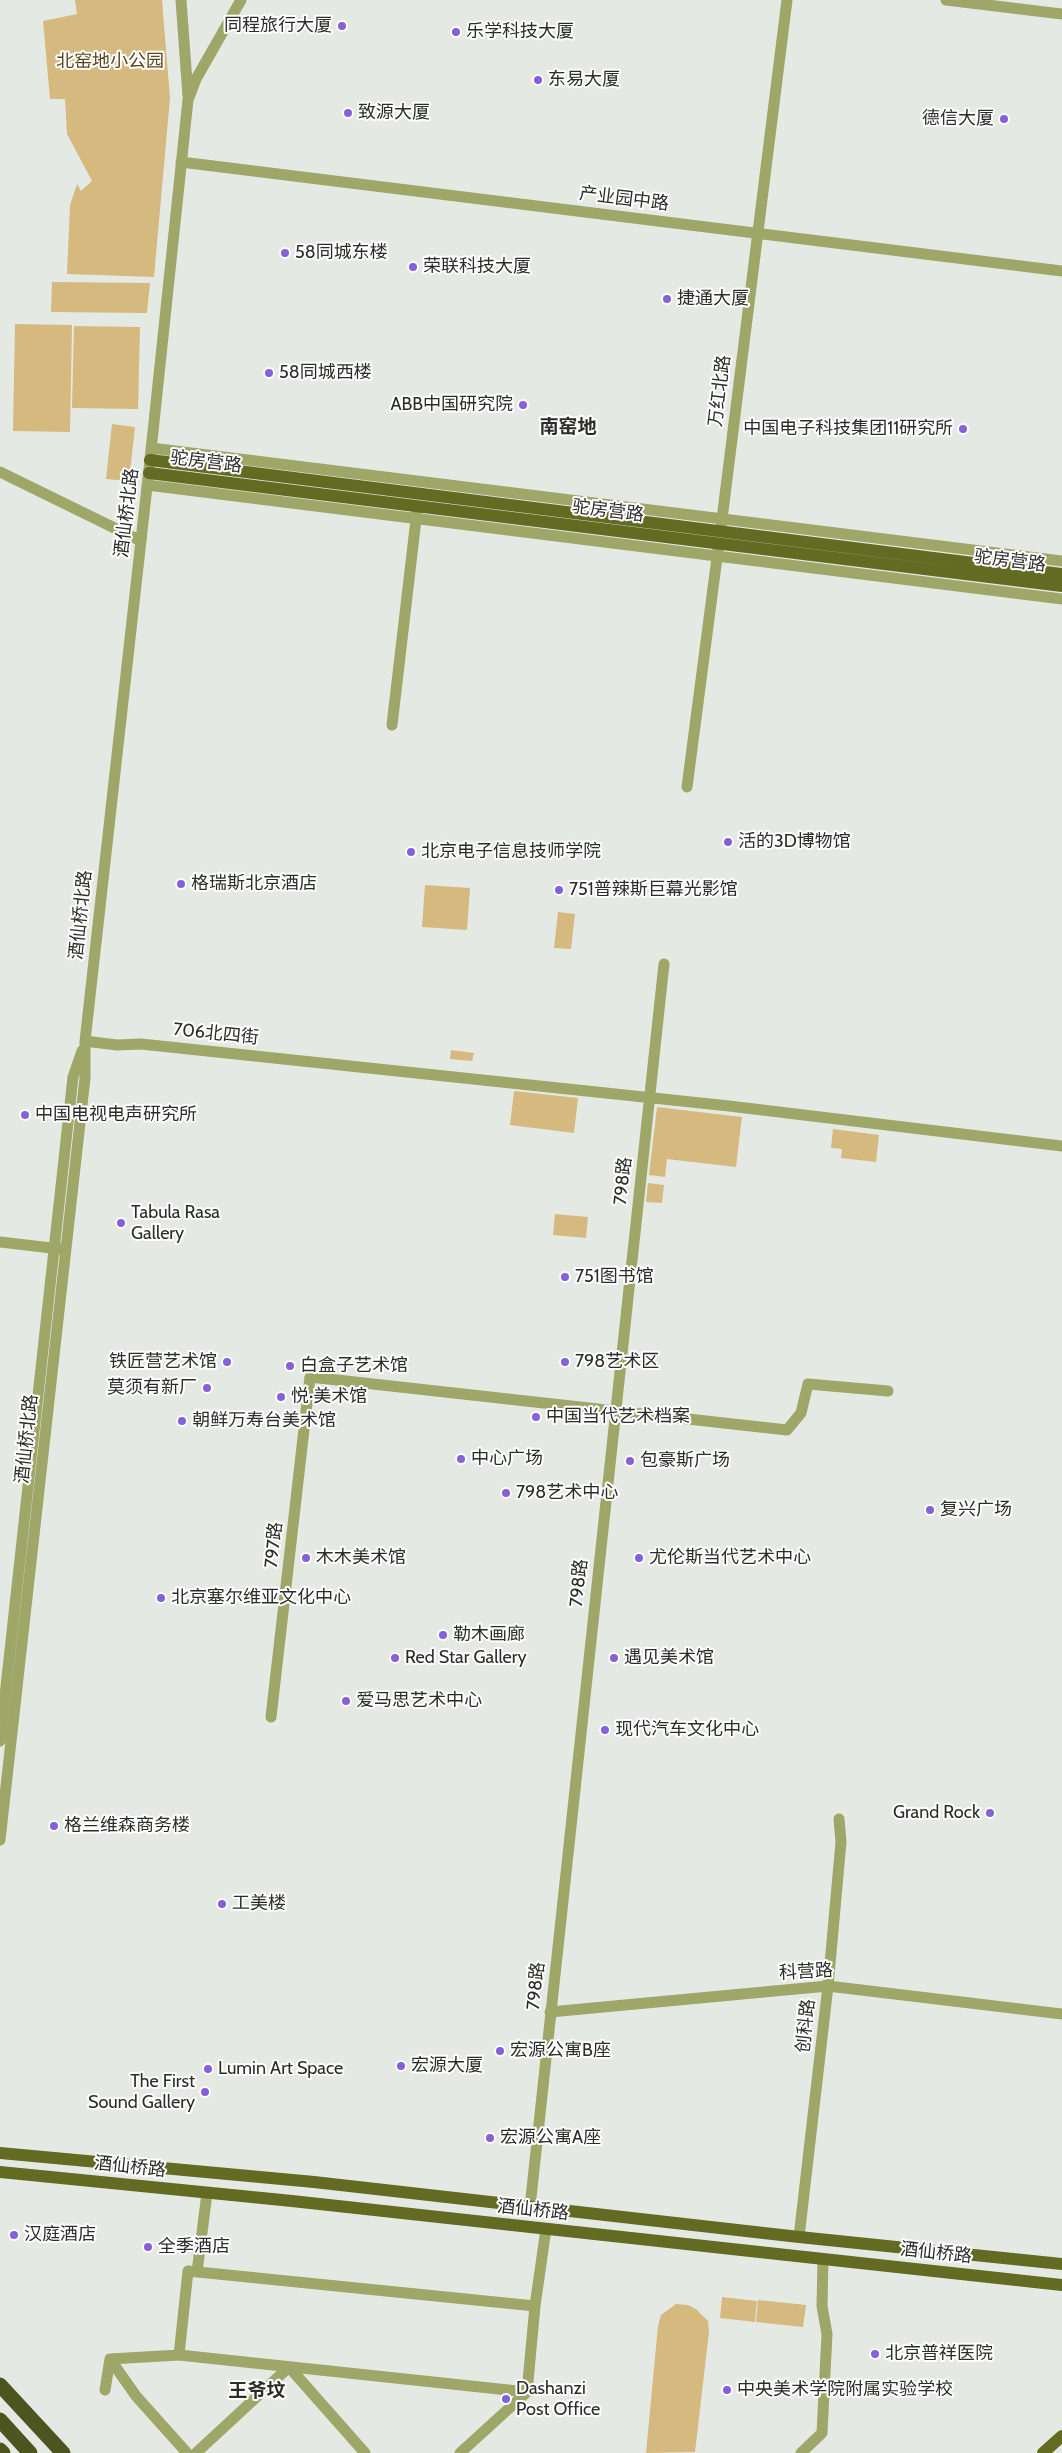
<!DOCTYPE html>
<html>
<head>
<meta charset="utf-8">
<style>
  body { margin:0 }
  canvas { display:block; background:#e4e9e4 }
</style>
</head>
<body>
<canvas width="1062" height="2453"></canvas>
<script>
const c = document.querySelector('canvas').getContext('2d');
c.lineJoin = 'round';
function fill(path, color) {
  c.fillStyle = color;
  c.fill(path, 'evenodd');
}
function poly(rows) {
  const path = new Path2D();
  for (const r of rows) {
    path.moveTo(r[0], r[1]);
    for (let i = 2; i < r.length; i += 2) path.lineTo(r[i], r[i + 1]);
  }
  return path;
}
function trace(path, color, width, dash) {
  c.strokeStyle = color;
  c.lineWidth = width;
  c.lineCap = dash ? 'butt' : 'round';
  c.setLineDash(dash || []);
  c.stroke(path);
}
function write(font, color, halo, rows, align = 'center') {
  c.font = font + ' Cabin,"Noto Sans SC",sans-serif';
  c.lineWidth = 4;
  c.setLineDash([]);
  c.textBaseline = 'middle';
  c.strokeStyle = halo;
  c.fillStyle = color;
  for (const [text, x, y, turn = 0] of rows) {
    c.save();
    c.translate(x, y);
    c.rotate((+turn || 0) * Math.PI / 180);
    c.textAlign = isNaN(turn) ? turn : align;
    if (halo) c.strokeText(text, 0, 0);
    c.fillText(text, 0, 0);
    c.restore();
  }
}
fill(poly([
  [75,0,162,0,170,98,154,277,67,274,70,205,77,184,81,191,92,181,67,134,65,99,50,99,43,21,77,14],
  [52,282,150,283,147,313,51,312],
  [15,324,72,325,70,432,13,431],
  [74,326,140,327,138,409,72,408],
  [112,424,135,427,129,481,106,479],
  [425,885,470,888,467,930,422,927],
  [558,912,575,914,571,949,554,948],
  [451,1050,474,1053,472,1061,450,1059],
  [514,1091,578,1098,574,1133,510,1125],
  [657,1107,742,1117,736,1167,667,1159,665,1177,649,1175],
  [833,1129,879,1135,876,1162,841,1158,842,1149,831,1148],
  [648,1183,664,1185,662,1203,646,1202],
  [555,1214,588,1217,586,1238,553,1235],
  [722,2297,757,2301,755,2322,720,2318],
  [758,2300,806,2305,803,2327,756,2322],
  [676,2304,688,2305,696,2309,708,2321,709,2332,695,2452,646,2453,658,2326,661,2315]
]), '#d6b97e');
trace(poly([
  [181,0,188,96],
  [946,0,1062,14],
  [181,162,1062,271],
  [151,448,1062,561],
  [0,472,141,541],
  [147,485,1062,599],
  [721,527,787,0],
  [392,725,417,511],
  [687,787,718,550],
  [85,1041,117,1045,141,1044,729,1106,1062,1146],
  [0,1242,60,1249],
  [271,1717,310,1377,787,1430,801,1413,808,1384,888,1391],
  [0,1741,73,1077,82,1051],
  [0,1840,85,1078,85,1041,150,460,188,100,196,79,241,0],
  [550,2012,828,1986,1062,2014],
  [530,2207,664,964],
  [799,2237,828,1986,841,1842,839,1819],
  [197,2272,207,2193],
  [179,2355,188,2271,535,2306],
  [110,2359,136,2396,187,2453],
  [105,2390,110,2359,179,2355,527,2392],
  [196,2453,289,2367,365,2453],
  [460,2453,527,2392,535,2306,546,2229],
  [801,2453,822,2433,827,2334,822,2306,823,2259]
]), '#9ea668', 11);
trace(poly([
  [150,460,1062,574],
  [149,473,1062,586],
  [0,2153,314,2182,799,2237,1062,2264],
  [0,2172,292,2201,1062,2285],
  [1043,2453,1062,2436]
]), '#636a22', 12);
trace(poly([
  [0,2385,63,2453],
  [0,2420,30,2453],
  [0,2450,3,2453]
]), '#4e541f', 15);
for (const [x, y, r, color] of [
  [342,26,5,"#8660db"],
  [456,32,5,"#8660db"],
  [538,80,5,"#8660db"],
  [348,113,5,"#8660db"],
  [1004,119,5,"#8660db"],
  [285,253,5,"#8660db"],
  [413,267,5,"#8660db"],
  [667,299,5,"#8660db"],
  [269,373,5,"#8660db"],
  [523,405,5,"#8660db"],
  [963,429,5,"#8660db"],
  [728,842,5,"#8660db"],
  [411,852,5,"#8660db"],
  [181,884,5,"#8660db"],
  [559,890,5,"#8660db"],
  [25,1115,5,"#8660db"],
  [121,1223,5,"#8660db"],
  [565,1277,5,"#8660db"],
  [227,1362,5,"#8660db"],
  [565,1362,5,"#8660db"],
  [290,1366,5,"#8660db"],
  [207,1388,5,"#8660db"],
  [281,1397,5,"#8660db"],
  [536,1417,5,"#8660db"],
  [182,1421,5,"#8660db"],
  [461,1459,5,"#8660db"],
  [630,1461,5,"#8660db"],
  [506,1493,5,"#8660db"],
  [930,1510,5,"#8660db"],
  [306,1558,5,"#8660db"],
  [639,1558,5,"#8660db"],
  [161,1598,5,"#8660db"],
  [443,1635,5,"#8660db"],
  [395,1658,5,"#8660db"],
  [614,1658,5,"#8660db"],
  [346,1701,5,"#8660db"],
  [605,1730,5,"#8660db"],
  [990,1813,5,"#8660db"],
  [54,1826,5,"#8660db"],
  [222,1904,5,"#8660db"],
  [500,2051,5,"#8660db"],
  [401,2066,5,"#8660db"],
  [208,2069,5,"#8660db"],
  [205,2092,5,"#8660db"],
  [490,2138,5,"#8660db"],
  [14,2235,5,"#8660db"],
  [148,2247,5,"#8660db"],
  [875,2354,5,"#8660db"],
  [727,2390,5,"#8660db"],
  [506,2399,5,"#8660db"]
]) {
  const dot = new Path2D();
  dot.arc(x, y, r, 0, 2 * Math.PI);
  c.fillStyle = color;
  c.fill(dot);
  trace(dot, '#fff', 2);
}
write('18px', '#2c2d2b', '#fff', [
  ["同程旅行大厦",332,26,"right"],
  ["乐学科技大厦",466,32],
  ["东易大厦",548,80],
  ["致源大厦",358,113],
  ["德信大厦",994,119,"right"],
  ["58同城东楼",295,253],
  ["荣联科技大厦",423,267],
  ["捷通大厦",677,299],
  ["58同城西楼",279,373],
  ["ABB中国研究院",513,405,"right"],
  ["中国电子科技集团11研究所",953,429,"right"],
  ["活的3D博物馆",738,842],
  ["北京电子信息技师学院",421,852],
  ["格瑞斯北京酒店",191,884],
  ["751普辣斯巨幕光影馆",569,890],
  ["中国电视电声研究所",35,1115],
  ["Tabula Rasa",131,1213],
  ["Gallery",131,1234],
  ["751图书馆",575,1277],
  ["铁匠营艺术馆",217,1362,"right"],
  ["798艺术区",575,1362],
  ["白盒子艺术馆",300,1366],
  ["莫须有新厂",197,1388,"right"],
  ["悦·美术馆",291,1397],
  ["中国当代艺术档案",546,1417],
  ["朝鲜万寿台美术馆",192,1421],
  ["中心广场",471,1459],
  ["包豪斯广场",640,1461],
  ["798艺术中心",516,1493],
  ["复兴广场",940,1510],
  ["木木美术馆",316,1558],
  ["尤伦斯当代艺术中心",649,1558],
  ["北京塞尔维亚文化中心",171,1598],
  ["勒木画廊",453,1635],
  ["Red Star Gallery",405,1658],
  ["遇见美术馆",624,1658],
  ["爱马思艺术中心",356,1701],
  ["现代汽车文化中心",615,1730],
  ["Grand Rock",980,1813,"right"],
  ["格兰维森商务楼",64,1826],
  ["工美楼",232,1904],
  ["宏源公寓B座",510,2051],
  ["宏源大厦",411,2066],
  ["Lumin Art Space",218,2069],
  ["The First",195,2082,"right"],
  ["Sound Gallery",195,2103,"right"],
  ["宏源公寓A座",500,2138],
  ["汉庭酒店",24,2235],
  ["全季酒店",158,2247],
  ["北京普祥医院",885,2354],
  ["Dashanzi",516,2389],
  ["Post Office",516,2410],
  ["中央美术学院附属实验学校",737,2390]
], 'left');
write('18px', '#5a471e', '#fff', [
  ["北窑地小公园",110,62]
]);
write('18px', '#2c2d2b', '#fff', [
  ["产业园中路",624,199,7],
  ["万红北路",720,391,-83],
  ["驼房营路",206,462,7],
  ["驼房营路",608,511,7],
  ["酒仙桥北路",127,513,-83],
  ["驼房营路",1010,561,7],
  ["酒仙桥北路",81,915,-84],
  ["706北四街",216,1034,6],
  ["798路",623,1181,-84],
  ["酒仙桥北路",27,1439,-84],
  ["797路",274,1545,-84],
  ["798路",579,1583,-84],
  ["科营路",806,1972,-3],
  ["798路",536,1986,-84],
  ["创科路",806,2026,-84],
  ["酒仙桥路",130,2167,6],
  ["酒仙桥路",533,2210,6],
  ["酒仙桥路",936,2253,6]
]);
write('bold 19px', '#2c2d2b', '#fff', [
  ["南窑地",568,427],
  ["王爷坟",257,2391]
]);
</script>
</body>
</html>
